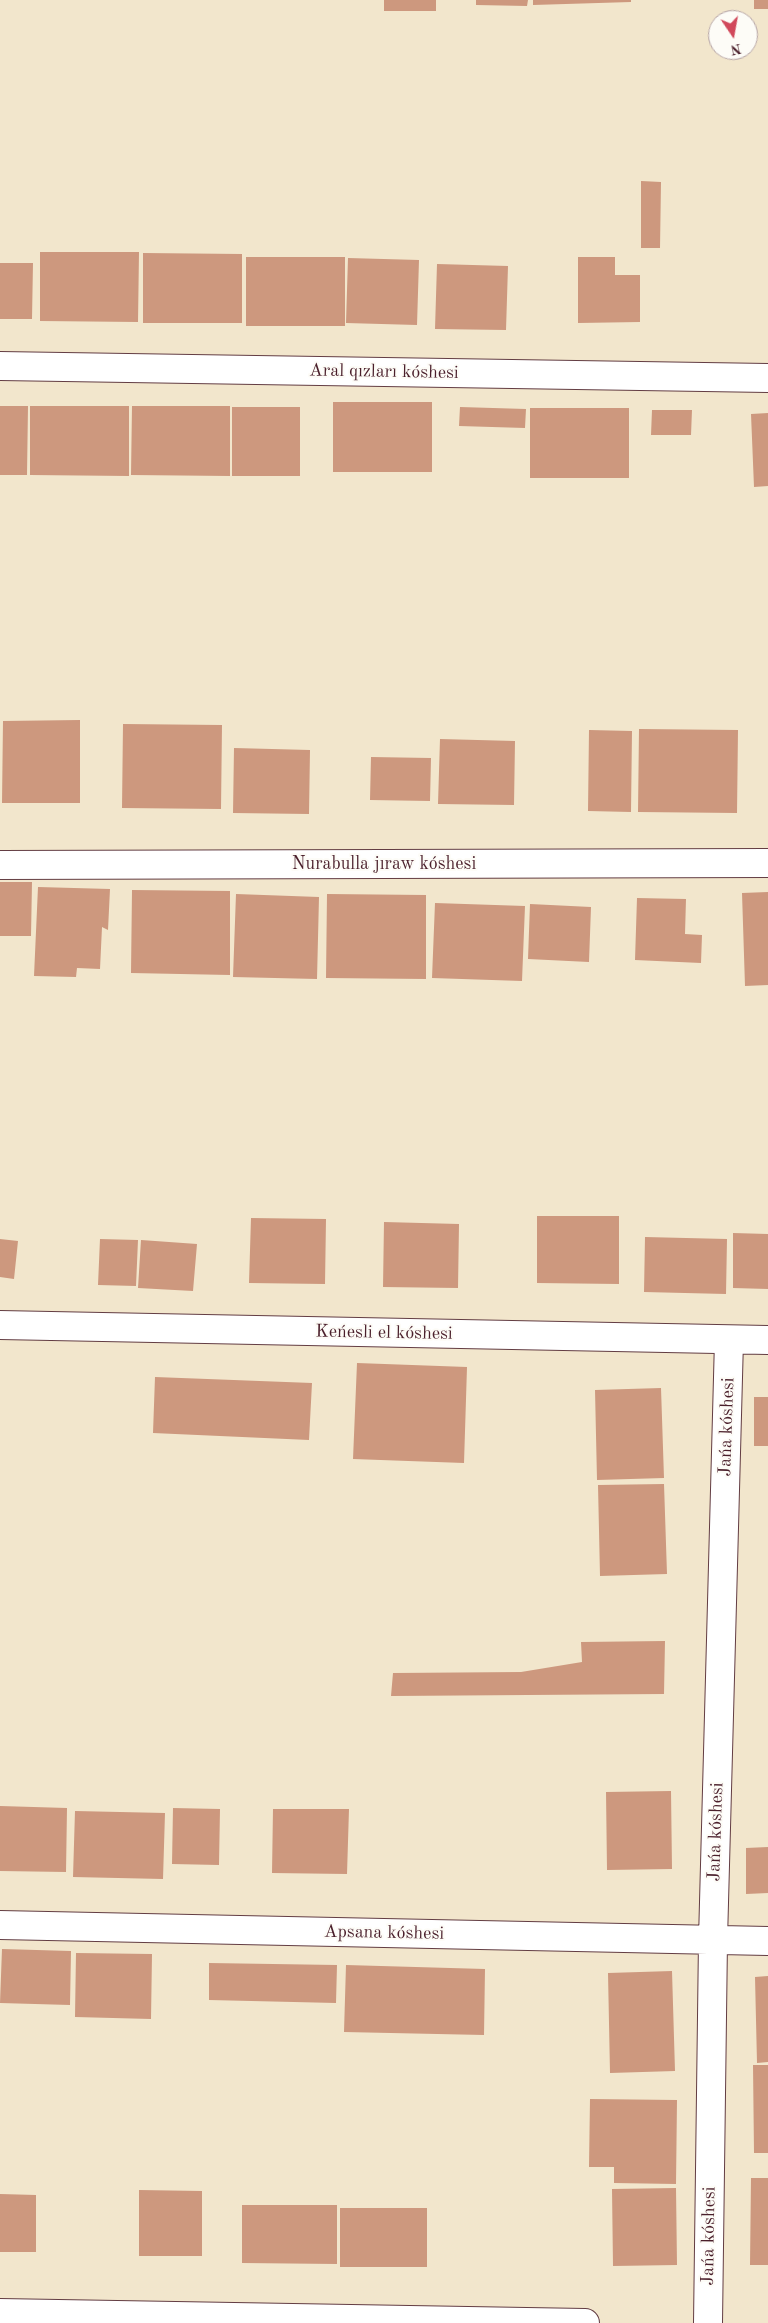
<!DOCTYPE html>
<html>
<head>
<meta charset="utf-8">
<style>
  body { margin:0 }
  #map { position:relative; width:768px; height:2323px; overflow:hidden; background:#f2e6cc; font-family:"Old Standard TT",serif }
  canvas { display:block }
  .north { position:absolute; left:708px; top:10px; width:50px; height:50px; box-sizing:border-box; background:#fdfcf7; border:1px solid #b5a4a5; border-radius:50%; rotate:168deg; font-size:14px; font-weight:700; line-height:20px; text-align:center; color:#4a1f2b }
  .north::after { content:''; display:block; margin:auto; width:18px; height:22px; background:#d1495b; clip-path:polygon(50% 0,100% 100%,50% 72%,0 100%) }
</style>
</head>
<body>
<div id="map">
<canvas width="768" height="2323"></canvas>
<div class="north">N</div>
</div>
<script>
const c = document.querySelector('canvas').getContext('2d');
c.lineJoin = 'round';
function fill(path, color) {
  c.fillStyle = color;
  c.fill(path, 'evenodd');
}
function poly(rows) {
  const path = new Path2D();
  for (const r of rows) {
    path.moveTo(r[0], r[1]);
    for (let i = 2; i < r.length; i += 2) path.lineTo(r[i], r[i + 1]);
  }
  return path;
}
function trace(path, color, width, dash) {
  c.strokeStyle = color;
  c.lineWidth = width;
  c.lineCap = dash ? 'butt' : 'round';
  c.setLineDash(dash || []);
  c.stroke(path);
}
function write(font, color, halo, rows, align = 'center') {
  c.font = font + ' "Old Standard TT",serif';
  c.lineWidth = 4;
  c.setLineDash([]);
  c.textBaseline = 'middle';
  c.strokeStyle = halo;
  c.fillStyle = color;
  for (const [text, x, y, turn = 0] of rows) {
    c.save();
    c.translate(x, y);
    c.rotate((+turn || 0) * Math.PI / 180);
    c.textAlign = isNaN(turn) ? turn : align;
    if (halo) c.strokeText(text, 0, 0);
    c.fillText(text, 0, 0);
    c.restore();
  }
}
fill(poly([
  [384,0,436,0,436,11,384,11],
  [476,0,528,0,527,6,476,5],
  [533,0,631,0,631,2,533,5],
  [754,0,768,0,768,9,754,9],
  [641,181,661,182,660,248,641,248],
  [40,252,139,252,138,322,40,321],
  [143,253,242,254,242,323,143,323],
  [246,257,345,257,345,326,246,326],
  [578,257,615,257,615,275,640,275,640,322,578,323],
  [348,258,419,260,417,325,346,323],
  [0,263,33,263,32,319,0,319],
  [437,264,508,266,506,330,435,329],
  [333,402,432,402,432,472,333,472],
  [0,406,28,406,27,475,0,475],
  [30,406,129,406,129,476,30,475],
  [132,406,230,406,230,476,131,475],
  [232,407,300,407,300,476,232,476],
  [460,407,526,409,525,428,459,426],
  [530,408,629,408,629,478,530,478],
  [652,410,692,410,691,435,651,435],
  [768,413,768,486,754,487,751,414],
  [80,720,80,803,2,803,3,721],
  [123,724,222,725,221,809,122,808],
  [639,729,738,730,737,813,638,812],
  [589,730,632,731,631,812,588,811],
  [440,739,515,741,514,805,438,804],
  [234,748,310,750,309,814,233,813],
  [371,757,431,758,430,801,370,800],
  [0,882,32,882,31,936,0,936],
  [38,887,110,889,108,930,102,927,100,969,77,968,76,977,34,976],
  [132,890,230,891,230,975,131,973],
  [768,892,768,985,745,986,742,893],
  [236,894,319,897,317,979,233,977],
  [327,894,426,895,426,979,326,978],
  [637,898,686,899,685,934,702,935,701,963,635,960],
  [435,903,525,906,522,981,432,978],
  [530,904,591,907,589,962,528,959],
  [537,1216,619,1216,619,1284,537,1283],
  [251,1218,326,1219,325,1284,249,1283],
  [384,1222,459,1224,458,1288,383,1287],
  [733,1233,768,1234,768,1289,733,1288],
  [645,1237,727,1239,726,1294,644,1292],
  [0,1239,18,1241,14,1279,0,1277],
  [100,1239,138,1240,136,1286,98,1285],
  [141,1240,197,1244,193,1291,138,1288],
  [357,1363,467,1367,464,1463,353,1459],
  [155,1377,312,1383,309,1440,153,1433],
  [661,1388,664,1478,597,1480,595,1390],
  [754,1397,768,1397,768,1446,754,1446],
  [664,1484,667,1574,600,1576,598,1485],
  [665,1641,664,1694,391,1696,393,1673,521,1672,582,1662,581,1642],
  [671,1791,672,1869,607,1870,606,1792],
  [0,1806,67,1808,66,1872,0,1871],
  [173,1808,220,1809,219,1865,172,1864],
  [273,1809,349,1809,347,1874,272,1873],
  [75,1811,165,1813,163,1879,73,1877],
  [768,1847,768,1893,746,1894,746,1848],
  [2,1949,71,1951,70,2005,0,2003],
  [76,1953,152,1954,151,2019,75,2017],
  [209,1963,337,1965,336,2003,209,2000],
  [346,1965,485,1969,484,2035,344,2032],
  [672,1971,675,2071,610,2073,608,1973],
  [768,1976,768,2062,757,2063,755,1977],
  [753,2065,768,2065,768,2153,754,2153],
  [590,2099,677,2100,676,2184,614,2183,614,2167,589,2167],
  [751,2178,768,2178,768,2265,750,2265],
  [676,2188,677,2265,613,2266,612,2189],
  [139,2190,202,2191,202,2256,139,2256],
  [0,2194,36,2195,36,2252,0,2252],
  [242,2205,337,2205,337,2264,242,2263],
  [340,2208,427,2208,427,2267,340,2267]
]), '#cd987e');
const minor = poly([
  [0,366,768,378],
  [0,865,768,863],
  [0,1325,768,1340],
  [0,1925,768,1941],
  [0,2313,585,2323],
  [708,2323,713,1940,729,1340]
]);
trace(minor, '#633d43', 30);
trace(minor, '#fff', 28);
write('18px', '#4a1f2b', '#fdfcf7', [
  ["Aral qızları kóshesi",384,372,1],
  ["Nurabulla jıraw kóshesi",384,864],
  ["Keńesli el kóshesi",384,1333,1],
  ["Jańa kóshesi",727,1427,-88],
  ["Jańa kóshesi",716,1832,-88],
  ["Apsana kóshesi",384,1933,1],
  ["Jańa kóshesi",709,2236,-89]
]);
</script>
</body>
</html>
